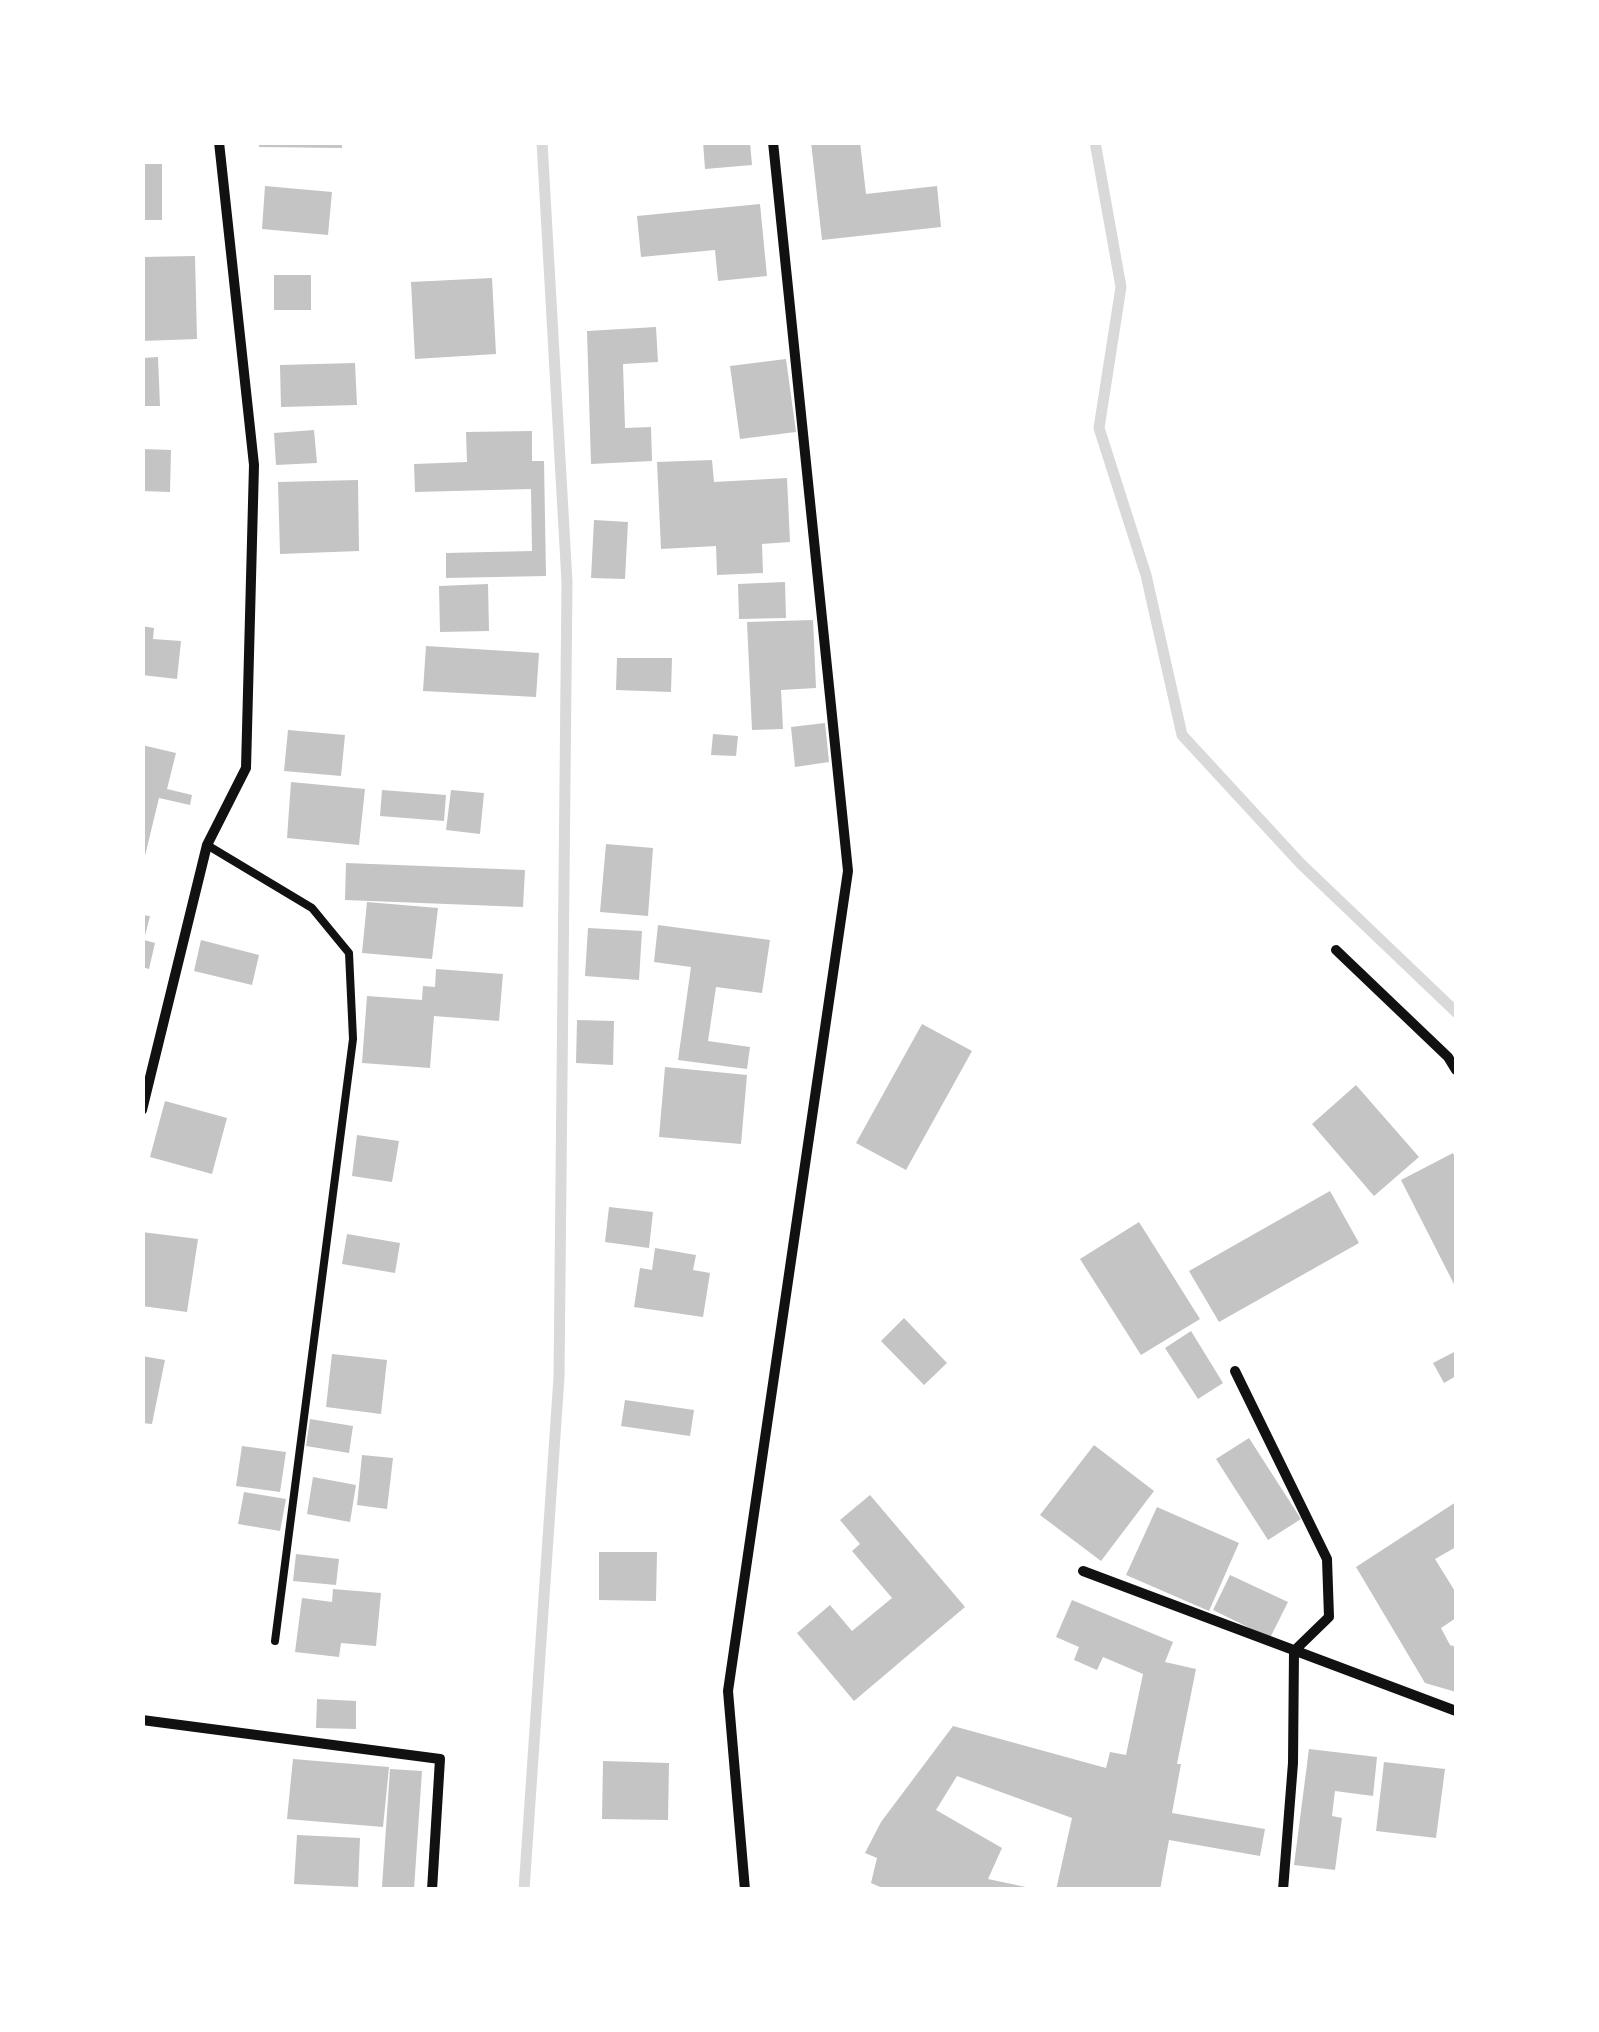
<!DOCTYPE html>
<html>
<head>
<meta charset="utf-8">
<style>
  body { margin:0 }
  #map { position:relative; width:1599px; height:2032px; overflow:hidden; background:#fff; font-family:"PT Sans Narrow",sans-serif }
  canvas { display:block }
  .frame { position:absolute; inset:0; border:145px solid #fff; pointer-events:none }
</style>
</head>
<body>
<div id="map">
<canvas width="1599" height="2032"></canvas>
<div class="frame"></div>
</div>
<script>
const c = document.querySelector('canvas').getContext('2d');
c.lineJoin = 'round';
function poly(rows) {
  const path = new Path2D();
  for (const r of rows) {
    path.moveTo(r[0], r[1]);
    for (let i = 2; i < r.length; i += 2) path.lineTo(r[i], r[i + 1]);
  }
  return path;
}
function trace(path, color, width, dash) {
  c.strokeStyle = color;
  c.lineWidth = width;
  c.lineCap = dash ? 'butt' : 'round';
  c.setLineDash(dash || []);
  c.stroke(path);
}
function fill(path, color) {
  c.fillStyle = color;
  c.fill(path, 'evenodd');
}
trace(poly([
  [1095,142,1121,287,1099,428,1146,575,1182,735,1301,864,1456,1012],
  [524,1890,559,1377,567,582,542,142]
]), '#d9d9d9', 11);
fill(poly([
  [259,142,342,142,342,148,259,147],
  [703,142,750,142,752,165,705,169],
  [811,142,860,142,866,194,937,186,941,227,822,240],
  [142,164,162,164,162,220,142,220],
  [265,186,332,192,328,235,262,229],
  [760,204,767,276,718,281,715,250,641,257,637,216],
  [195,256,197,339,142,341,142,257],
  [274,275,311,275,311,310,274,310],
  [492,278,496,354,415,359,411,282],
  [656,327,658,362,623,364,625,428,651,427,652,461,591,464,587,331],
  [158,357,160,406,142,406,142,358],
  [786,359,796,432,740,439,730,366],
  [355,363,357,405,281,407,280,365],
  [314,430,317,463,276,465,274,433],
  [532,431,532,461,544,461,546,576,446,578,446,553,532,551,531,489,415,492,414,464,467,462,466,432],
  [142,449,171,450,170,492,142,491],
  [712,460,714,482,787,478,790,542,762,544,763,573,717,575,716,546,661,549,657,462],
  [358,480,359,551,280,554,278,482],
  [594,520,628,522,625,579,591,578],
  [785,582,786,618,739,619,738,584],
  [488,584,489,631,440,632,439,586],
  [813,620,816,688,781,690,783,729,752,730,747,622],
  [142,626,154,628,153,639,181,641,177,679,142,675],
  [426,646,539,653,536,697,423,691],
  [617,658,672,658,671,692,616,690],
  [825,723,829,762,795,767,791,727],
  [288,730,345,735,341,776,284,771],
  [713,734,738,736,736,756,711,755],
  [142,745,176,753,167,789,192,795,190,805,159,798,144,860],
  [291,782,365,789,359,845,287,838],
  [382,790,446,795,444,821,380,816],
  [451,790,484,793,480,834,446,830],
  [606,844,653,848,648,916,600,912],
  [346,863,525,870,523,907,345,900],
  [367,902,438,908,432,959,362,953],
  [142,915,150,916,144,940,155,943,149,969,142,967],
  [658,925,770,940,762,993,716,987,708,1041,750,1047,747,1069,678,1060,691,967,654,962],
  [588,928,642,931,639,980,585,976],
  [201,940,259,955,252,985,194,971],
  [436,969,503,974,499,1021,434,1016,430,1068,362,1063,367,996,422,1000,423,986,435,987],
  [577,1020,614,1021,613,1065,576,1063],
  [922,1024,972,1051,906,1170,856,1143],
  [665,1067,747,1075,741,1144,659,1137],
  [1356,1085,1419,1157,1374,1196,1312,1124],
  [165,1101,227,1118,212,1174,150,1157],
  [357,1135,399,1141,392,1182,352,1176],
  [1453,1153,1456,1160,1456,1288,1401,1180],
  [1330,1191,1359,1243,1219,1322,1189,1271],
  [609,1207,653,1212,649,1248,605,1242],
  [1139,1222,1200,1319,1141,1355,1080,1259],
  [142,1232,198,1239,187,1312,142,1306],
  [347,1234,400,1243,395,1273,342,1264],
  [655,1248,696,1255,693,1270,710,1273,703,1317,634,1307,640,1268,652,1270],
  [904,1318,947,1363,924,1385,881,1341],
  [1191,1331,1223,1383,1198,1399,1165,1348],
  [1456,1351,1456,1376,1444,1383,1433,1363],
  [332,1354,387,1360,381,1414,326,1407],
  [142,1356,165,1360,152,1424,142,1423],
  [625,1400,694,1410,690,1436,621,1426],
  [310,1419,353,1426,349,1453,306,1446],
  [1249,1438,1301,1519,1268,1540,1216,1459],
  [1094,1445,1154,1491,1101,1561,1040,1515],
  [242,1446,286,1452,280,1492,236,1486],
  [362,1455,393,1458,387,1509,357,1505],
  [313,1477,356,1485,350,1522,307,1514],
  [244,1492,286,1499,280,1531,238,1524],
  [870,1495,965,1607,854,1701,797,1633,830,1605,852,1631,892,1598,852,1551,860,1544,840,1520],
  [1456,1502,1456,1547,1435,1559,1456,1593,1456,1618,1441,1628,1450,1645,1456,1647,1456,1692,1425,1683,1356,1567],
  [1157,1507,1239,1543,1209,1611,1126,1575],
  [599,1552,657,1552,656,1601,599,1600],
  [296,1554,339,1559,336,1585,293,1581],
  [1230,1575,1288,1602,1270,1638,1213,1610],
  [333,1589,381,1593,376,1646,341,1643,339,1657,295,1652,302,1598,332,1602],
  [1072,1600,1173,1642,1165,1662,1196,1669,1177,1764,1181,1764,1172,1813,1265,1829,1260,1856,1169,1840,1160,1890,1056,1890,1072,1818,957,1776,936,1810,1002,1848,988,1879,1040,1890,887,1890,871,1883,877,1858,865,1853,881,1822,953,1726,1106,1768,1110,1752,1126,1755,1143,1674,1103,1657,1097,1670,1074,1660,1079,1647,1056,1637],
  [317,1699,356,1701,356,1729,316,1728],
  [1309,1749,1377,1757,1373,1796,1335,1791,1332,1816,1342,1818,1335,1870,1294,1865],
  [293,1759,389,1767,383,1827,287,1819],
  [603,1761,669,1763,668,1820,602,1819],
  [1384,1762,1445,1769,1436,1838,1376,1831],
  [390,1769,422,1771,414,1889,382,1887],
  [297,1835,360,1838,358,1887,294,1884]
]), '#c4c4c4');
trace(poly([
  [207,845,312,908,349,953,353,1039,275,1641]
]), '#111', 8);
trace(poly([
  [1336,950,1448,1057,1456,1070],
  [142,1110,207,845,246,768,254,465,219,142],
  [1235,1371,1327,1559,1329,1617,1294,1651,1293,1763,1283,1890],
  [1083,1571,1456,1711],
  [142,1720,440,1759,432,1890],
  [745,1890,728,1691,848,871,773,142]
]), '#111', 10);
</script>
</body>
</html>
